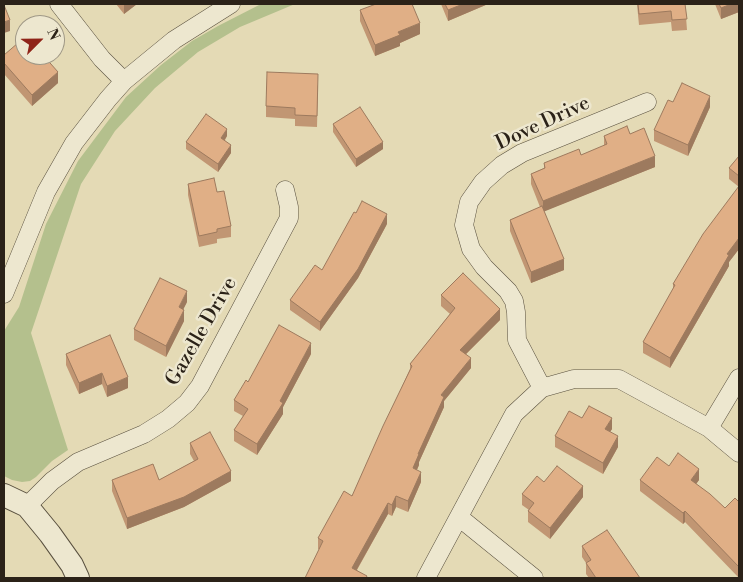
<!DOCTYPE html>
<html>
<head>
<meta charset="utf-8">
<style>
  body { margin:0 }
  #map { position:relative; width:743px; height:582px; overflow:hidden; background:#e4dab5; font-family:"Libre Bodoni",serif }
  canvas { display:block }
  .frame { position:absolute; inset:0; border:5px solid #2b2218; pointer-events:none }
  .north { position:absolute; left:15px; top:15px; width:50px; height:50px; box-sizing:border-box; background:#ede7cf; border:1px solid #9f9886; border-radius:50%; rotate:67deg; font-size:14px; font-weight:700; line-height:20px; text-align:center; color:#2b2218 }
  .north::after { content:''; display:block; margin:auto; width:18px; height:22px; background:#8f2418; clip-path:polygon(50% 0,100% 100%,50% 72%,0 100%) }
</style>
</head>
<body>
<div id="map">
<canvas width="743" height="582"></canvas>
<div class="frame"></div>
<div class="north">N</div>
</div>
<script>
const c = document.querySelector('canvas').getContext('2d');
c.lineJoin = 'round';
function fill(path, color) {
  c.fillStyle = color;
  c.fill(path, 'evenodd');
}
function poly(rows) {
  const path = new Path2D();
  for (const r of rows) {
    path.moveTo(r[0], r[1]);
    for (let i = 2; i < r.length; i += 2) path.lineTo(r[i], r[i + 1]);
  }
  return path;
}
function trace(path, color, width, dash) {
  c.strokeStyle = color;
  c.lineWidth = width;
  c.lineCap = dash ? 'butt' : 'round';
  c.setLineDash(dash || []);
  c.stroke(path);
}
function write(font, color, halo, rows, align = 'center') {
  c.font = font + ' "Libre Bodoni",serif';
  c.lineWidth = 5;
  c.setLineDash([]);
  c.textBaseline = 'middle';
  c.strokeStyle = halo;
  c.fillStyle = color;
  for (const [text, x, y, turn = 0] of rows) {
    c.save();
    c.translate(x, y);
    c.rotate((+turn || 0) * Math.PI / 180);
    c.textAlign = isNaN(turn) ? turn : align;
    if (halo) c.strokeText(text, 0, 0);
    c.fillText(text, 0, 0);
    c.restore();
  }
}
fill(poly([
  [261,4,295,4,240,27,198,52,155,88,115,131,81,184,31,333,68,450,52,461,36,477,30,481,22,482,12,480,4,476,4,331,19,307,46,224,78,161,126,97,161,65,192,41,218,26]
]), '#b4c08d');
const minor = poly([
  [59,4,102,59,124,81],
  [4,294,46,192,74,143,108,99,124,81,174,40,231,4],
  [542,388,517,340,516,312,514,301,508,291,484,267,471,249,464,225,469,202,483,182,502,165,522,153,647,102],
  [709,428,739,378],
  [27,506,52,481,78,462,144,434,168,419,187,403,200,386,289,218,289,207,285,190],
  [460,518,534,578],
  [426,578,514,414,542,388,574,379,619,379,709,428,739,453]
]);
const tertiary = poly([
  [4,495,27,506,50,534,72,565,78,578]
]);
trace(minor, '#59503f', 19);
trace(tertiary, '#59503f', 24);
trace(minor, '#ede7cf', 18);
trace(tertiary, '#ede7cf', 22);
fill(poly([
  [116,4,137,4,124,14],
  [441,4,488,4,448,21],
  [637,4,685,4,687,30,672,31,671,22,639,25],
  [715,4,739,4,739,12,721,19],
  [360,10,420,34,400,43,400,46,375,56,360,21],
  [4,55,48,55,48,60,58,83,32,106,4,74],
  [318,85,317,127,295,126,295,119,266,117,266,106],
  [673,102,710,107,688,156,654,141,654,130],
  [333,124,383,149,356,167,333,132],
  [630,134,655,167,544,211,564,270,531,283,510,231,510,220,540,207,531,184,531,174,544,168,544,163,581,155,604,146,604,136],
  [227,136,225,140,231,153,218,172,186,149,186,142],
  [739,156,739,249,729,262,729,266,670,368,643,353,643,342,673,289,673,284,739,187,729,179,729,168],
  [188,184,217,192,231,226,231,237,217,239,217,243,199,247,188,195],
  [387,224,358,278,320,331,290,310,290,300,322,270],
  [441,295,500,320,466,354,471,368,444,401,444,407,419,462,419,465,417,470,421,482,408,512,396,507,392,516,388,514,357,570,367,578,318,549,318,538,352,496,410,369,410,364,450,314,441,306],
  [187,302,183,309,184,321,166,357,134,340,134,329],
  [66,354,128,388,107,397,102,384,79,394,66,365],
  [311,354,283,407,283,414,257,455,234,441,234,430,243,416,234,411,234,400,248,382],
  [582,418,612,429,610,432,618,447,603,474,555,447,555,436],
  [190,443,231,481,184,507,127,529,112,491,112,480,159,480,194,461,190,454],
  [669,466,699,480,696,484,725,508,739,502,739,578,685,522,683,524,640,491,640,480],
  [544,482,583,497,550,539,528,522,528,511,529,510,522,505,522,494],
  [582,546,640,578,589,578,586,574,586,563,582,557]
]), '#c19673');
fill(poly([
  [124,4,137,4,124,14],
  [463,4,488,4,448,21,448,10],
  [731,4,739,4,739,12,721,19,721,8],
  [10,20,10,31,4,33,4,22],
  [420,23,420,34,400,43,400,46,375,56,375,45,398,32],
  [58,72,58,83,32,106,32,95],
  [710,96,710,107,688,156,688,145],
  [227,129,227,136,221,145,221,138],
  [383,142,383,149,356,167,356,159],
  [231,145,231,153,218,172,218,164],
  [655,156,655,167,543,212,543,201],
  [387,214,387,224,358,278,320,331,320,322],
  [739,238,739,249,729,262,729,266,670,368,670,358,727,254],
  [564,259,564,270,531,283,531,272],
  [187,291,187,302,179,318,179,307],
  [500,309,500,320,460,360,460,350],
  [184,310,184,321,166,357,166,346],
  [311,343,311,354,283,407,283,414,257,455,257,444],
  [471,358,471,368,444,401,444,407,419,462,419,465,413,478,413,468,441,395],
  [102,373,102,384,79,394,79,383],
  [128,377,128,388,107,397,107,386],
  [612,418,612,429,605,440,605,429],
  [618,436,618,447,603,474,603,463],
  [699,469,699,480,691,491,691,480],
  [231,471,231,481,184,507,127,529,127,518],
  [421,472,421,482,408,512,408,501],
  [583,486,583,497,550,539,550,528],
  [396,496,396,507,392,516,392,505],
  [388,503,388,514,352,578,352,568],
  [685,511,685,522,683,524,683,513]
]), '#9d7a5e');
const building = poly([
  [376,4,412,4,420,23,398,32,400,35,375,45,360,10,376,4],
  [445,4,463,4,448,10,445,4],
  [638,4,685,4,687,19,672,20,671,11,639,14,638,4],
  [719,4,731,4,721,8,719,4],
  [4,5,10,20,4,22,4,5],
  [25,37,25,55,43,55,58,72,32,95,4,63,4,55,25,37],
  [267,72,318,74,317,116,295,115,295,108,266,106,267,72],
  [682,83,710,96,688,145,654,130,668,100,673,102,682,83],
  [360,107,383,142,356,159,333,124,360,107],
  [206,114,227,129,221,138,231,145,218,164,186,142,206,114],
  [627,126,630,134,644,128,655,156,543,201,531,174,545,168,544,163,579,149,581,155,607,144,604,136,627,126],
  [739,156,739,176,729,168,739,156],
  [214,178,217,192,224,191,231,226,217,229,217,232,199,236,188,184,214,178],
  [739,186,739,238,727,254,729,255,670,358,643,342,675,285,673,284,703,234,739,186],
  [362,201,387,214,358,269,320,322,290,300,315,265,322,270,354,212,356,213,362,201],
  [542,206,564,259,531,272,510,220,542,206],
  [463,273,500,309,460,350,471,358,441,395,444,397,418,454,419,454,413,468,421,472,408,501,396,496,392,505,388,503,352,568,367,576,366,578,305,578,323,541,318,538,344,491,352,496,383,426,412,366,410,364,455,308,441,295,463,273],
  [160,278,187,291,179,307,184,310,166,346,134,329,160,278],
  [279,325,311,343,280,401,283,403,257,444,234,430,248,409,234,400,246,380,248,382,279,325],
  [110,335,128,377,107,386,102,373,79,383,66,354,110,335],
  [589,406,612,418,605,429,618,436,603,463,555,436,569,411,582,418,589,406],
  [210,432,231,471,184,497,127,518,112,480,153,464,159,480,198,459,190,443,210,432],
  [678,453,699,469,691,480,710,494,725,508,735,498,739,502,739,567,685,511,683,513,640,480,657,457,669,466,678,453],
  [557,466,583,486,550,528,528,511,534,503,522,494,537,476,544,482,557,466],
  [607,530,640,578,596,578,586,563,591,560,582,546,607,530]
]);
fill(building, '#e0af86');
trace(building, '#9d7a5e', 1);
write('20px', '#2b2218', '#ede7cf', [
  ["Dove Drive",543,124,-25],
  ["Gazelle Drive",202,332,-60]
]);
</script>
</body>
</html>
